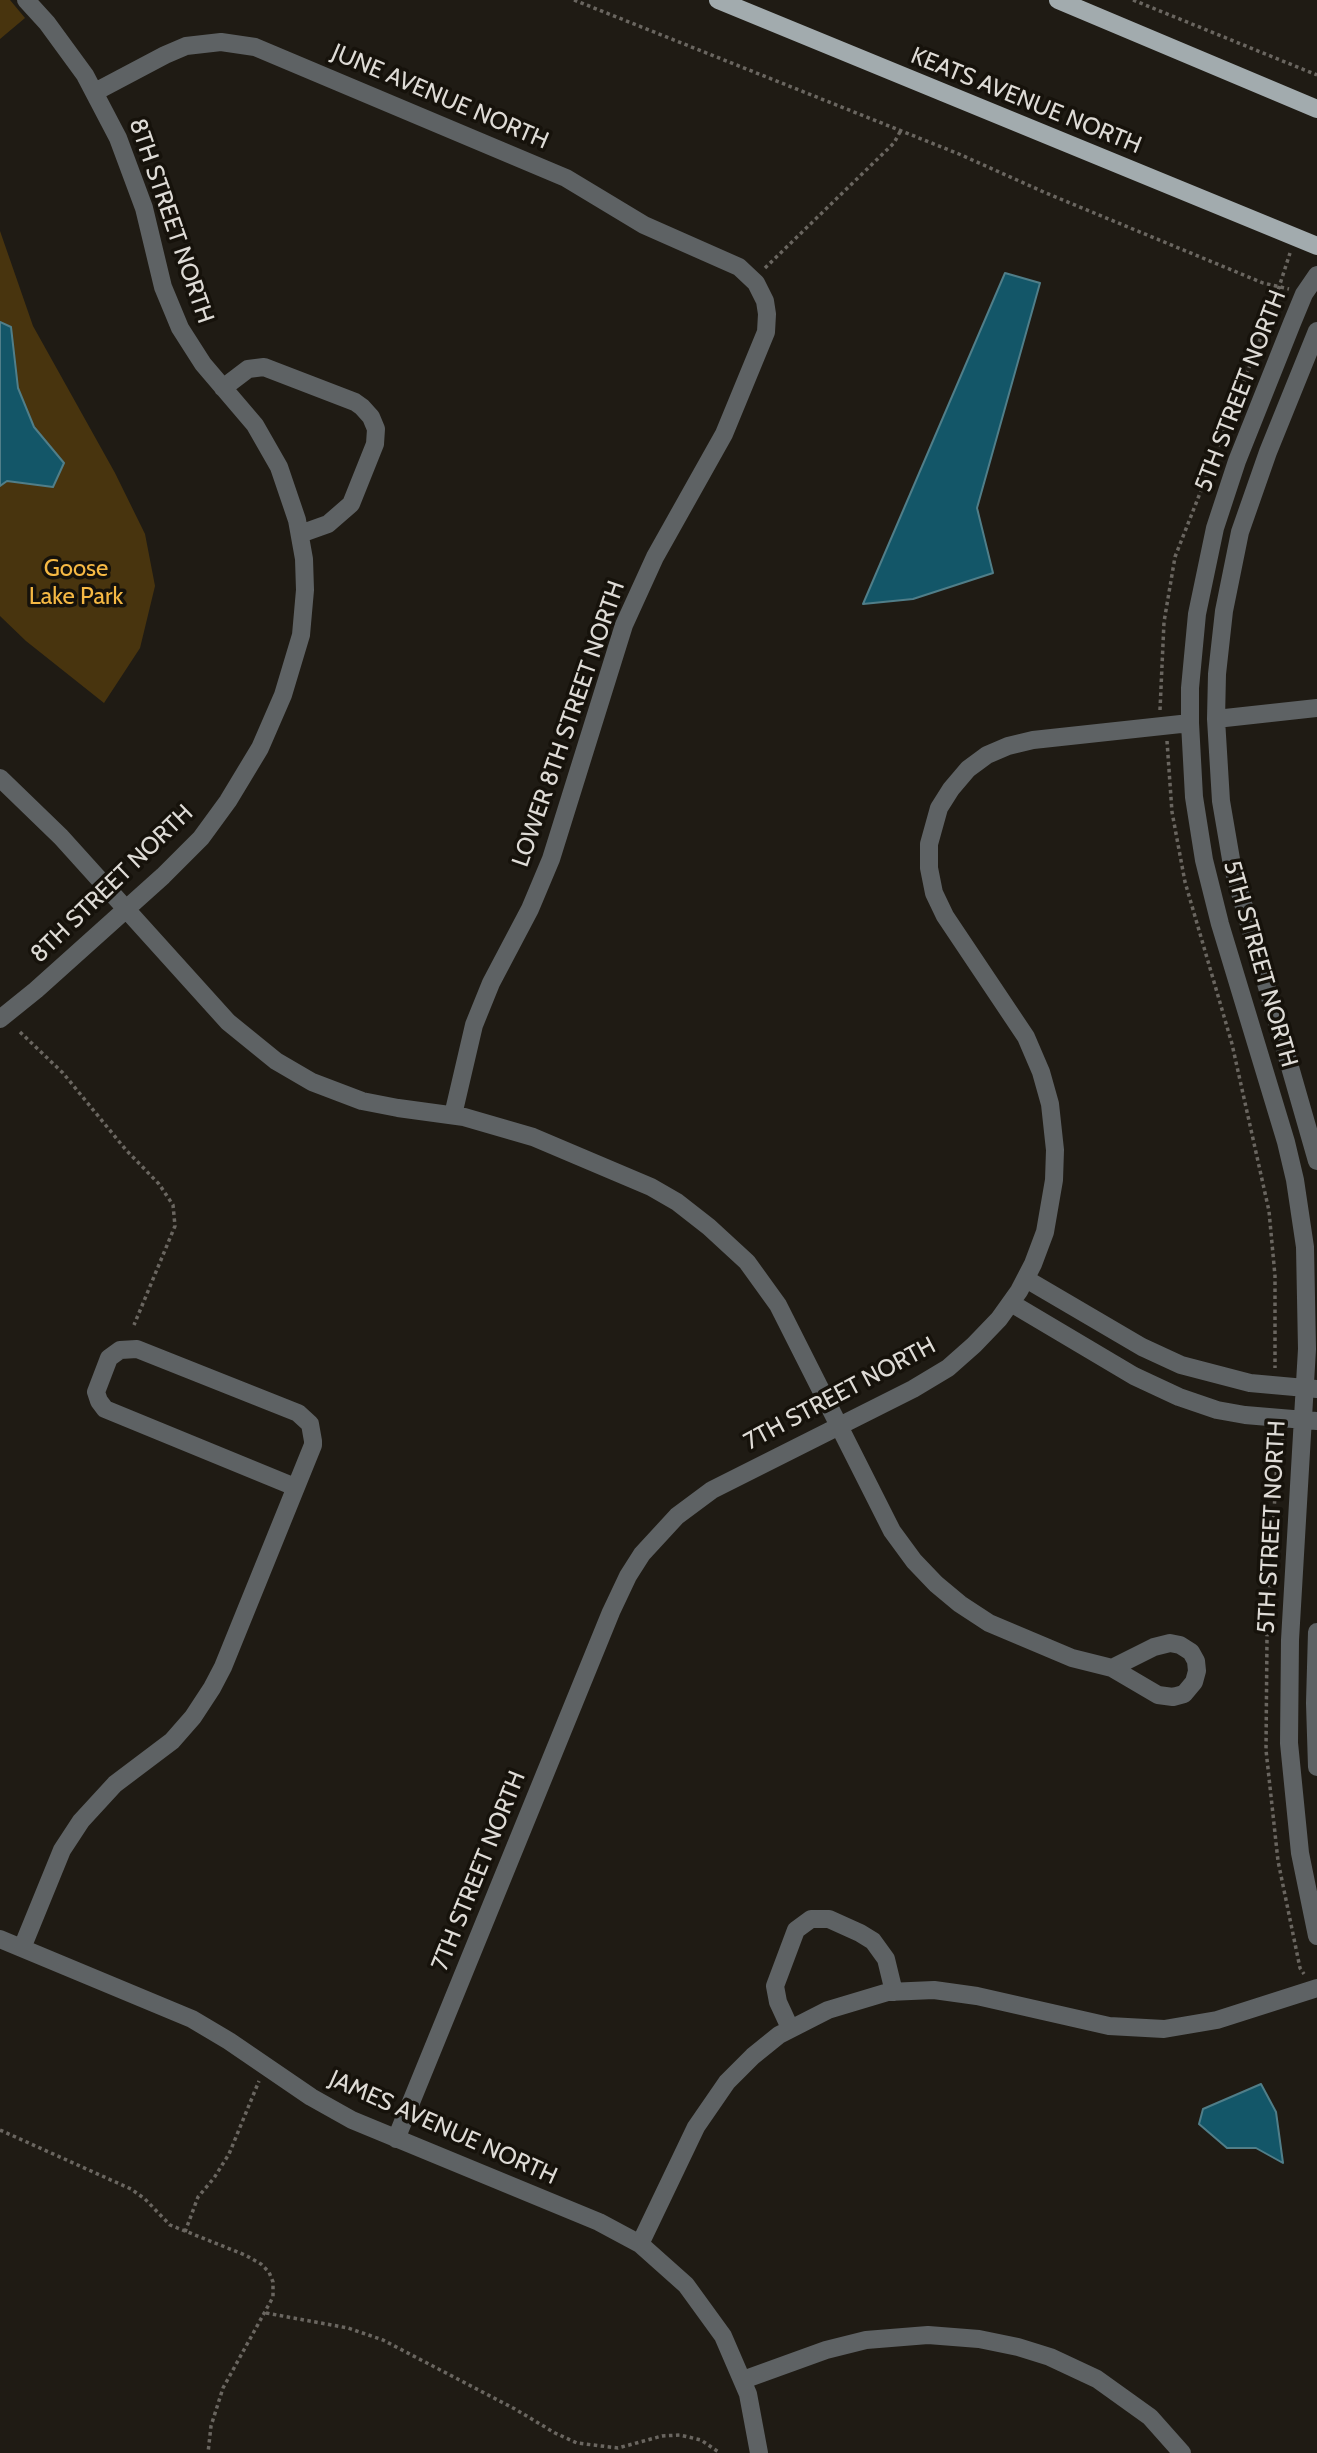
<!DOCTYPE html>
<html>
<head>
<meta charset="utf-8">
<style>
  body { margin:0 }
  canvas { display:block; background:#1f1b14 }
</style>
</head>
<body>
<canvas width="1317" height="2453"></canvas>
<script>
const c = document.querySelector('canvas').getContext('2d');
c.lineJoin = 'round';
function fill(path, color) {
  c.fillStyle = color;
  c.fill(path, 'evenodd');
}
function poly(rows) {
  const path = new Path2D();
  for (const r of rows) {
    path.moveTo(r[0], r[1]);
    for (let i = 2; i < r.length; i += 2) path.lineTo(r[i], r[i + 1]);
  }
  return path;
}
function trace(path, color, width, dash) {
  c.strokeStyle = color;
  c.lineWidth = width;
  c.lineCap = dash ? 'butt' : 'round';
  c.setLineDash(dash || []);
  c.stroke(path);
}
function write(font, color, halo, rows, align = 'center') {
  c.font = font + ' Cabin,sans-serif';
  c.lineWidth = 7;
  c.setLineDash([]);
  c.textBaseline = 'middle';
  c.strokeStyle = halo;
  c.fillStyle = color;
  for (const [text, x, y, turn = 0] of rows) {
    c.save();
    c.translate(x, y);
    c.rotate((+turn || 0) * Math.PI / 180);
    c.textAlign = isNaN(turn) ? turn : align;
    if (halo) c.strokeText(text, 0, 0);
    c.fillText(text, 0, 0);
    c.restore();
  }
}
fill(poly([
  [0,0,10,0,25,18,0,39],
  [0,231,33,326,115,473,145,534,155,586,140,648,104,703,26,641,0,616]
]), '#48340e');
const water = poly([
  [1005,273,1040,283,977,508,993,573,913,599,863,604,1005,273],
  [0,322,11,327,18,388,34,427,64,463,53,487,7,481,0,486,0,322],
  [1261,2084,1276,2112,1283,2163,1256,2148,1227,2148,1199,2124,1203,2109,1261,2084]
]);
fill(water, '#135668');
trace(water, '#507e89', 2);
trace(poly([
  [574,0,959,154,1046,193,1263,283,1289,289],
  [1133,0,1317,75],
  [765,268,894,143,901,130],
  [1160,710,1164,622,1175,557,1272,309,1290,253],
  [1167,741,1172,812,1185,882,1232,1044,1269,1211,1275,1276,1275,1368],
  [20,1032,63,1073,126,1150,159,1184,173,1205,175,1226,134,1325],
  [1283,1438,1277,1459,1267,1636,1266,1750,1278,1861,1300,1968,1304,1974],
  [0,2130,131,2189,145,2199,170,2225,245,2255,261,2264,269,2272,273,2282,273,2297,223,2388,211,2426,208,2453],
  [185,2232,198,2197,214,2178,229,2154,259,2081],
  [266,2313,348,2328,383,2340,515,2409,555,2433,577,2443,618,2448,662,2436,680,2435,701,2440,720,2453]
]), '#6a6660', 3.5, [3.5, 3.5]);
trace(poly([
  [95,92,165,55,186,46,221,42,255,47,566,178,644,225,739,267,756,283,765,301,767,314,766,332,724,434,655,557,624,625,551,859,530,909,491,983,474,1025,453,1115],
  [1317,275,1304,294,1292,323,1237,461,1215,528,1197,614,1190,688,1190,723,1194,797,1204,860,1220,924,1286,1142,1295,1180,1305,1247,1307,1349,1290,1640,1289,1743,1300,1853,1317,1936],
  [1317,331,1268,452,1240,532,1224,611,1217,674,1216,719,1221,801,1232,865,1317,1161],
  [223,388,248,369,264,367,355,402,362,407,371,417,376,429,375,444,351,504,328,524,300,534],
  [1216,719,1317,708],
  [0,778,61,837,228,1022,276,1061,312,1082,362,1101,398,1108,464,1117,533,1137,651,1187,677,1202,709,1227,747,1262,778,1305,892,1531,914,1561,936,1584,960,1604,989,1623,1072,1658,1112,1668,1158,1695,1173,1697,1184,1694,1194,1682,1197,1671,1196,1661,1191,1652,1180,1645,1170,1643,1154,1647,1112,1668],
  [0,1019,36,990,163,876,201,838,228,801,260,748,283,695,301,635,305,590,304,559,297,520,279,467,255,425,203,364,180,328,163,287,144,208,118,138,85,75,47,23,26,0],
  [1026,1279,1142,1347,1181,1365,1250,1383,1317,1389],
  [1011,1303,1134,1376,1179,1397,1217,1410,1245,1415,1317,1421],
  [1317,1632,1315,1703,1317,1767],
  [0,1939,192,2019,229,2041,311,2097,352,2120,599,2222,640,2244,686,2285,723,2336,748,2394,759,2453],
  [22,1948,62,1850,81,1821,115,1784,172,1741,193,1717,212,1688,223,1667,313,1445,313,1441,310,1424,298,1413,137,1349,120,1350,109,1358,96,1392,99,1401,105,1409,295,1487],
  [790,2028,778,2002,775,1986,796,1930,811,1919,829,1919,860,1933,873,1941,886,1959,894,1992],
  [396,2139,611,1612,628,1576,642,1554,677,1516,712,1490,913,1389,948,1368,974,1345,999,1319,1019,1291,1033,1264,1045,1232,1054,1180,1055,1150,1050,1104,1041,1072,1026,1037,945,916,934,893,929,868,929,844,939,808,951,789,968,769,987,755,1008,746,1033,740,1190,723],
  [640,2244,696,2127,727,2082,753,2056,779,2035,828,2010,888,1992,934,1990,977,1996,1109,2026,1164,2029,1217,2020,1317,1988],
  [743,2380,826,2350,866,2340,928,2335,979,2339,1018,2347,1050,2357,1097,2379,1150,2417,1182,2453]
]), '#5e6264', 18);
trace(poly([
  [718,0,1317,246],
  [1058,0,1317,109]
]), '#a2abae', 18);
write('24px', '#dedbd6', '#16120b', [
  ["JUNE AVENUE NORTH",440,97,23],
  ["KEATS AVENUE NORTH",1026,101,22],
  ["8TH STREET NORTH",171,221,71],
  ["5TH STREET NORTH",1241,391,-69],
  ["LOWER 8TH STREET NORTH",569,724,-71],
  ["8TH STREET NORTH",112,884,-44],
  ["5TH STREET NORTH",1260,964,74],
  ["7TH STREET NORTH",840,1394,-28],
  ["5TH STREET NORTH",1272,1527,-87],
  ["7TH STREET NORTH",479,1871,-68],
  ["JAMES AVENUE NORTH",443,2128,24]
]);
write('24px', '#f6b944', '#16120b', [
  ["Goose",76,569],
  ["Lake Park",76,597]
]);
</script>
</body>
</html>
